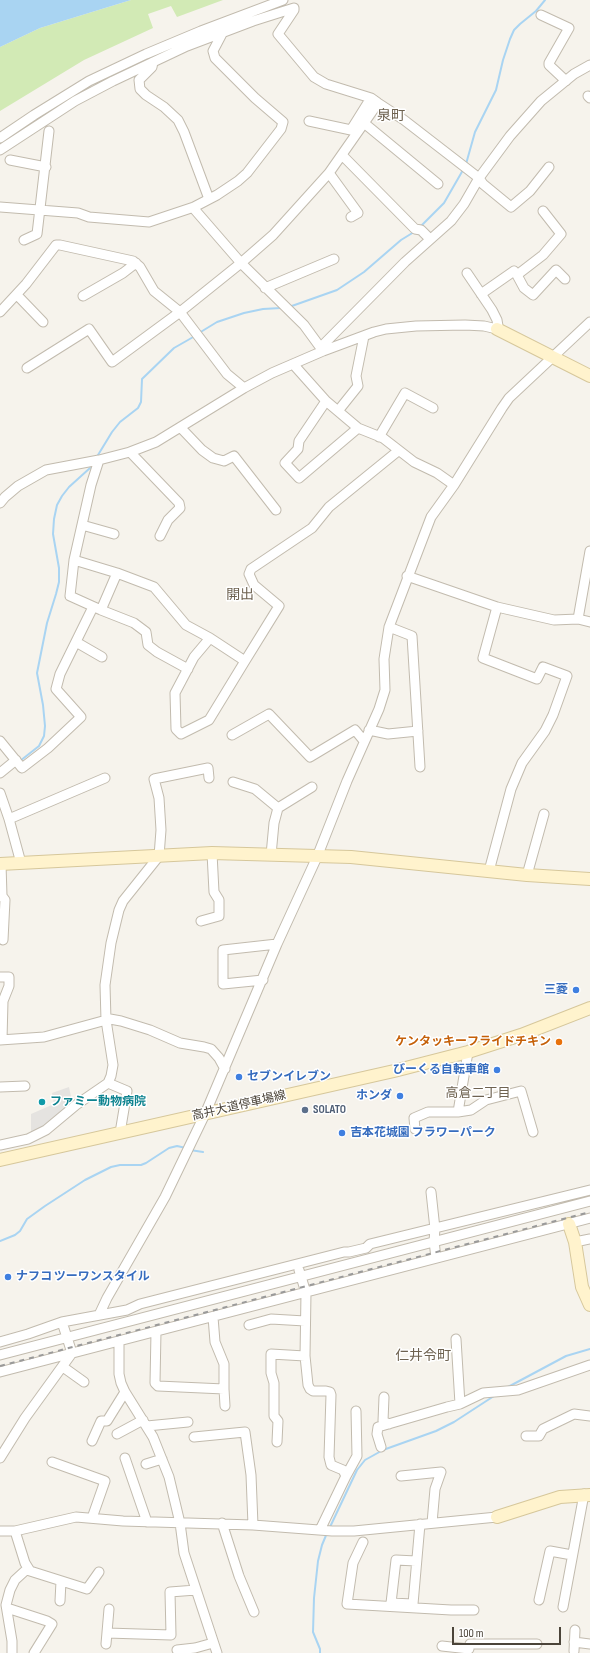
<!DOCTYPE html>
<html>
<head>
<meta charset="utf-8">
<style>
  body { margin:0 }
  #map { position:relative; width:590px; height:1653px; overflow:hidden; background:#f6f3ec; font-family:"Sofia Sans Condensed",sans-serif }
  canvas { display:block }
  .scale { position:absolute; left:452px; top:1627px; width:109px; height:18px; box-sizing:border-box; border:2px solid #4b4439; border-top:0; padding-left:5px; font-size:12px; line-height:14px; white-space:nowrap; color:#4b4439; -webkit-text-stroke:3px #fff; paint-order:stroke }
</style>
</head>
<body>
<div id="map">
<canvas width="590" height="1653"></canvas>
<div class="scale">100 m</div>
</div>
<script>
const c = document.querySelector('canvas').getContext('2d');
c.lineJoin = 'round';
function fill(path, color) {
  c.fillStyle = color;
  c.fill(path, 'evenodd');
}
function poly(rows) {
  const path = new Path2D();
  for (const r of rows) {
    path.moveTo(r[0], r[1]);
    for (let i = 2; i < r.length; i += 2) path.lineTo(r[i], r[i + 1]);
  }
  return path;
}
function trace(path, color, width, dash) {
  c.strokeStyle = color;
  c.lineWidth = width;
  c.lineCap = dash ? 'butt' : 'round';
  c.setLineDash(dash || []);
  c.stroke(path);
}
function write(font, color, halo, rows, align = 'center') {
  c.font = font + ' "Sofia Sans Condensed","Noto Sans JP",sans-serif';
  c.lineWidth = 3;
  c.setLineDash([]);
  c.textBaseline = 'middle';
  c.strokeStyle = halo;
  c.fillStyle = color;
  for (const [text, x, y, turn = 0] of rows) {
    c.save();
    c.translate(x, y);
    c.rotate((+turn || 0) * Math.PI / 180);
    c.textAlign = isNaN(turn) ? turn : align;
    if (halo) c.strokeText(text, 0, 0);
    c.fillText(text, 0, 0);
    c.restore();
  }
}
fill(poly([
  [131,0,223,0,177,17,171,6,148,14,153,28,84,60,0,111,0,47,40,28]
]), '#d2eab5');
fill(poly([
  [69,1087,73,1106,50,1125,32,1133,31,1131,31,1114,54,1104,52,1093]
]), '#e5e3e0');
fill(poly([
  [0,0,131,0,40,28,0,47]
]), '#a9d4f2');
trace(poly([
  [466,164,475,132,496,90,503,60,510,39,514,30,520,24,536,11,545,0],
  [421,226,444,203,463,170],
  [289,307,337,290,364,272,401,240,414,232],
  [199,333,217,322,244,313,263,309,281,308],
  [98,455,112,432,120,422,138,408,141,402,142,379,174,348,195,336],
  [20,761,39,746,44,736,45,726,43,705,37,673,47,623,56,594,59,582,59,568,53,534,54,519,57,505,62,496,69,487,90,468],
  [190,1150,203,1152],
  [0,1241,15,1235,20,1231,27,1219,45,1206,85,1180,111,1167,120,1165,141,1165,146,1163,169,1148,177,1146,186,1148],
  [508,1387,566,1356,590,1349],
  [330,1527,357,1470,365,1460,383,1450,436,1431,454,1422,494,1396],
  [320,1653,320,1649,313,1632,314,1598,318,1561,322,1545,327,1533]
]), '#a9d4f2', 2);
const street = poly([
  [541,15,569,28,549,63,549,65,566,81],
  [153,62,152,67,139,80,140,89,146,95,164,107,178,120,184,132,209,199],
  [588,96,590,98],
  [309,121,351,130,371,98],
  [364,123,438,184],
  [0,138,34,115,89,81,146,54,201,31,283,0],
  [0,150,75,101,113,81,187,46,253,21,294,8,294,10,278,34,314,77,326,84,371,98,378,103,404,120,479,178,483,184,511,207,530,191,549,167],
  [342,155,415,229,421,230,430,239],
  [10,160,46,167],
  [329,173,358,213,351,217],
  [0,207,78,213,89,217,149,222,194,207,217,195,238,181,247,173,281,129,283,122,255,98,215,58,213,51,223,32],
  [194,207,195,210,241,263,304,325,323,351],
  [24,240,37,234,49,131],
  [517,275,524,288,533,295,556,270,565,279],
  [265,288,334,259],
  [481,294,514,271,517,275,543,255,561,234,543,211],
  [17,295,43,322],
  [83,296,123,273,136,263],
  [0,312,26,284,56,245,60,245,133,261,140,267,154,291,180,312,227,374,244,388],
  [321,347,405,262,451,221,464,204,479,178,510,136,541,101,574,74,590,65],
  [293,364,326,401,358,428,383,438,414,462,437,473,454,485],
  [27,368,89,329,112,362,180,312,241,263,273,235,329,173,378,103],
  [326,401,299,441,298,449,285,463,299,478,358,428],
  [338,411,358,386,356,376,364,336],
  [181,428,202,450,213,458,224,461,234,456,276,510],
  [379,437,405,393,433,408],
  [130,452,179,503,180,508,168,520,160,536],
  [0,503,5,497,18,486,46,470,99,460,130,452,156,442,244,388,272,373,323,351,374,332,386,329,416,326,465,325,484,326,497,329,498,326,497,320,492,310,467,273],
  [82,525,114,534],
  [74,560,117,573,101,610,70,596,74,560,91,485,99,460],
  [117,573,154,587,186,625,210,638],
  [407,576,497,607,554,620,578,619,590,622],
  [101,610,134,623,146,632,148,645,157,652,188,669],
  [578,619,590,551],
  [389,627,412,636,420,767],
  [76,642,102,657],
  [245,661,210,638,194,657,175,693,176,729,181,734,209,720,245,661,279,606,254,585,249,574,251,569,312,528,329,507,398,451],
  [369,730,388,734,418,731],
  [232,735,269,714,310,757,355,730,364,741],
  [0,741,22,768,48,748,81,717,56,689,60,674,93,607],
  [0,773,16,760],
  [233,782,255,789,278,808],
  [0,793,9,819,21,863],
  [9,819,105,778],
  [271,855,274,823,278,808,312,787],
  [1,864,2,896,5,900,3,940],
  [489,871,511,789,522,763,545,731,553,715,567,676,543,667,537,679,483,658,497,607],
  [527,875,544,814],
  [201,921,219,916,219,900,214,892,212,853],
  [0,977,9,977,9,986,3,1001,2,1040],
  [263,980,223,984,223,950,277,944],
  [0,1040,44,1037,110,1019,121,1021,150,1030,180,1043,204,1047,211,1049,219,1058,225,1069],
  [108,1083,127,1091,120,1133],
  [0,1087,25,1086],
  [458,1112,468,1052],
  [415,1129,414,1118,428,1112,458,1112,471,1110,486,1100,521,1091,533,1132],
  [0,1145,28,1139,46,1130,76,1105,108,1083,111,1076,113,1065,106,1020,105,985,111,943,119,910,123,901,159,856,161,830,159,798,154,779,208,768,209,778],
  [431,1192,435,1229,434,1241,436,1258],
  [575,1242,590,1239],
  [299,1270,306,1293,305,1356,308,1385,310,1389,313,1391,326,1391,330,1392,331,1395,329,1457,331,1465,343,1470,346,1476,320,1530],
  [99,1315,107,1298,165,1197,205,1114,277,944,317,857,347,781,379,709,385,690,384,659,389,627,431,517,454,485,502,408,509,398,590,322],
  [62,1322,72,1353],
  [249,1325,271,1319,305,1321],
  [156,1332,155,1383,158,1386,224,1389,224,1364,215,1342,213,1317],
  [456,1339,460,1404],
  [0,1342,28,1334,62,1322,127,1310,140,1304,297,1264,344,1252,349,1252,366,1248,370,1244,590,1190],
  [119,1342,119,1374,121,1383,125,1392,153,1437,169,1477,180,1523,184,1553,217,1653],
  [0,1355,590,1201],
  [63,1367,84,1382],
  [0,1372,590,1218],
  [224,1389,225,1406],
  [384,1397,383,1421,389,1424],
  [147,1426,188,1422],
  [117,1434,143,1420],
  [526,1436,539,1436,543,1429,574,1414,590,1416],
  [194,1437,245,1432,251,1475,253,1525],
  [92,1441,101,1421,107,1421,125,1392],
  [277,1442,278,1421,274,1416,274,1383,271,1373,271,1354,305,1356],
  [381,1447,377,1434,378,1427,447,1407,460,1404,483,1393,518,1390,590,1365],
  [0,1458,25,1418,72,1353],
  [125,1458,147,1522],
  [52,1462,105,1481,92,1518],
  [146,1464,162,1459],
  [346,1476,357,1456,356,1411],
  [401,1476,441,1472,435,1489,432,1523],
  [222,1523,239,1576,254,1612],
  [0,1531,15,1531,76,1517,123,1521,253,1525,332,1531,354,1531,497,1517],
  [15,1531,25,1563,30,1571,87,1589,99,1572],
  [363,1542,353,1563,347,1604,451,1610,474,1610],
  [416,1561,396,1560,391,1603,413,1604,420,1524],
  [539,1600,550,1551,572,1555],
  [60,1601,61,1581],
  [563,1607,584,1494],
  [7,1608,47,1621,52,1624,34,1653],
  [107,1633,171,1635,170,1592,196,1590],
  [574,1642,590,1644],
  [106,1644,109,1609],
  [470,1644,537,1644],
  [442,1646,469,1649],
  [177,1650,195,1648,213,1643],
  [574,1651,575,1630],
  [12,1653,12,1641,6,1605,10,1590,15,1580,27,1569]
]);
const secondary = poly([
  [497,329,590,376],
  [0,864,212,853,351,857,527,875,590,879],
  [0,1160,394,1071,468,1052,521,1035,590,1008],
  [569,1224,575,1242,582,1287,590,1305],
  [497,1517,560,1497,590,1495]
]);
trace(street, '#c2bbae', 11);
trace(secondary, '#d6c79b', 14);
trace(street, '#fff', 9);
trace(secondary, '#fff3cd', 12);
trace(poly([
  [0,1366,590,1212]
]), '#9a9a9a', 2, [5, 5]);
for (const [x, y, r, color] of [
  [576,990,4,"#3f7fe0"],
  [559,1042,4,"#e8710a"],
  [497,1070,4,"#3f7fe0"],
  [239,1077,4,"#3f7fe0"],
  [400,1096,4,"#3f7fe0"],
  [42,1102,4,"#0f9aa8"],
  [305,1110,4,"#5c6f8a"],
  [342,1133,4,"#3f7fe0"],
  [8,1277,4,"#3f7fe0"]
]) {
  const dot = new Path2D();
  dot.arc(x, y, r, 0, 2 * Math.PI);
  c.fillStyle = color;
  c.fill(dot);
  trace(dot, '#fff', 1.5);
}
write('bold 12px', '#366cbe', '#fff', [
  ["三菱",568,990],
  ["びーくる自転車館",489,1070],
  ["セブンイレブン",247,1077,"left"],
  ["ホンダ",392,1096],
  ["吉本花城園 フラワーパーク",350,1133,"left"],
  ["ナフコ ツーワンスタイル",16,1277,"left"]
], 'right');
write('bold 12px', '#c56008', '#fff', [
  ["ケンタッキーフライドチキン",551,1042]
], 'right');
write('bold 12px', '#0d838f', '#fff', [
  ["ファミー動物病院",50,1102]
], 'left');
write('12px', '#4b4439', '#fff', [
  ["高井大道停車場線",239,1106,-13]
]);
write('bold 12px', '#4e5e75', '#fff', [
  ["SOLATO",313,1110]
], 'left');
write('13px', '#6e6250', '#fff', [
  ["高倉二丁目",478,1094]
]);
write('14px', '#6e6250', '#fff', [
  ["泉町",391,116],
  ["開出",240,595],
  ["仁井令町",423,1356]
]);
</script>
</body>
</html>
